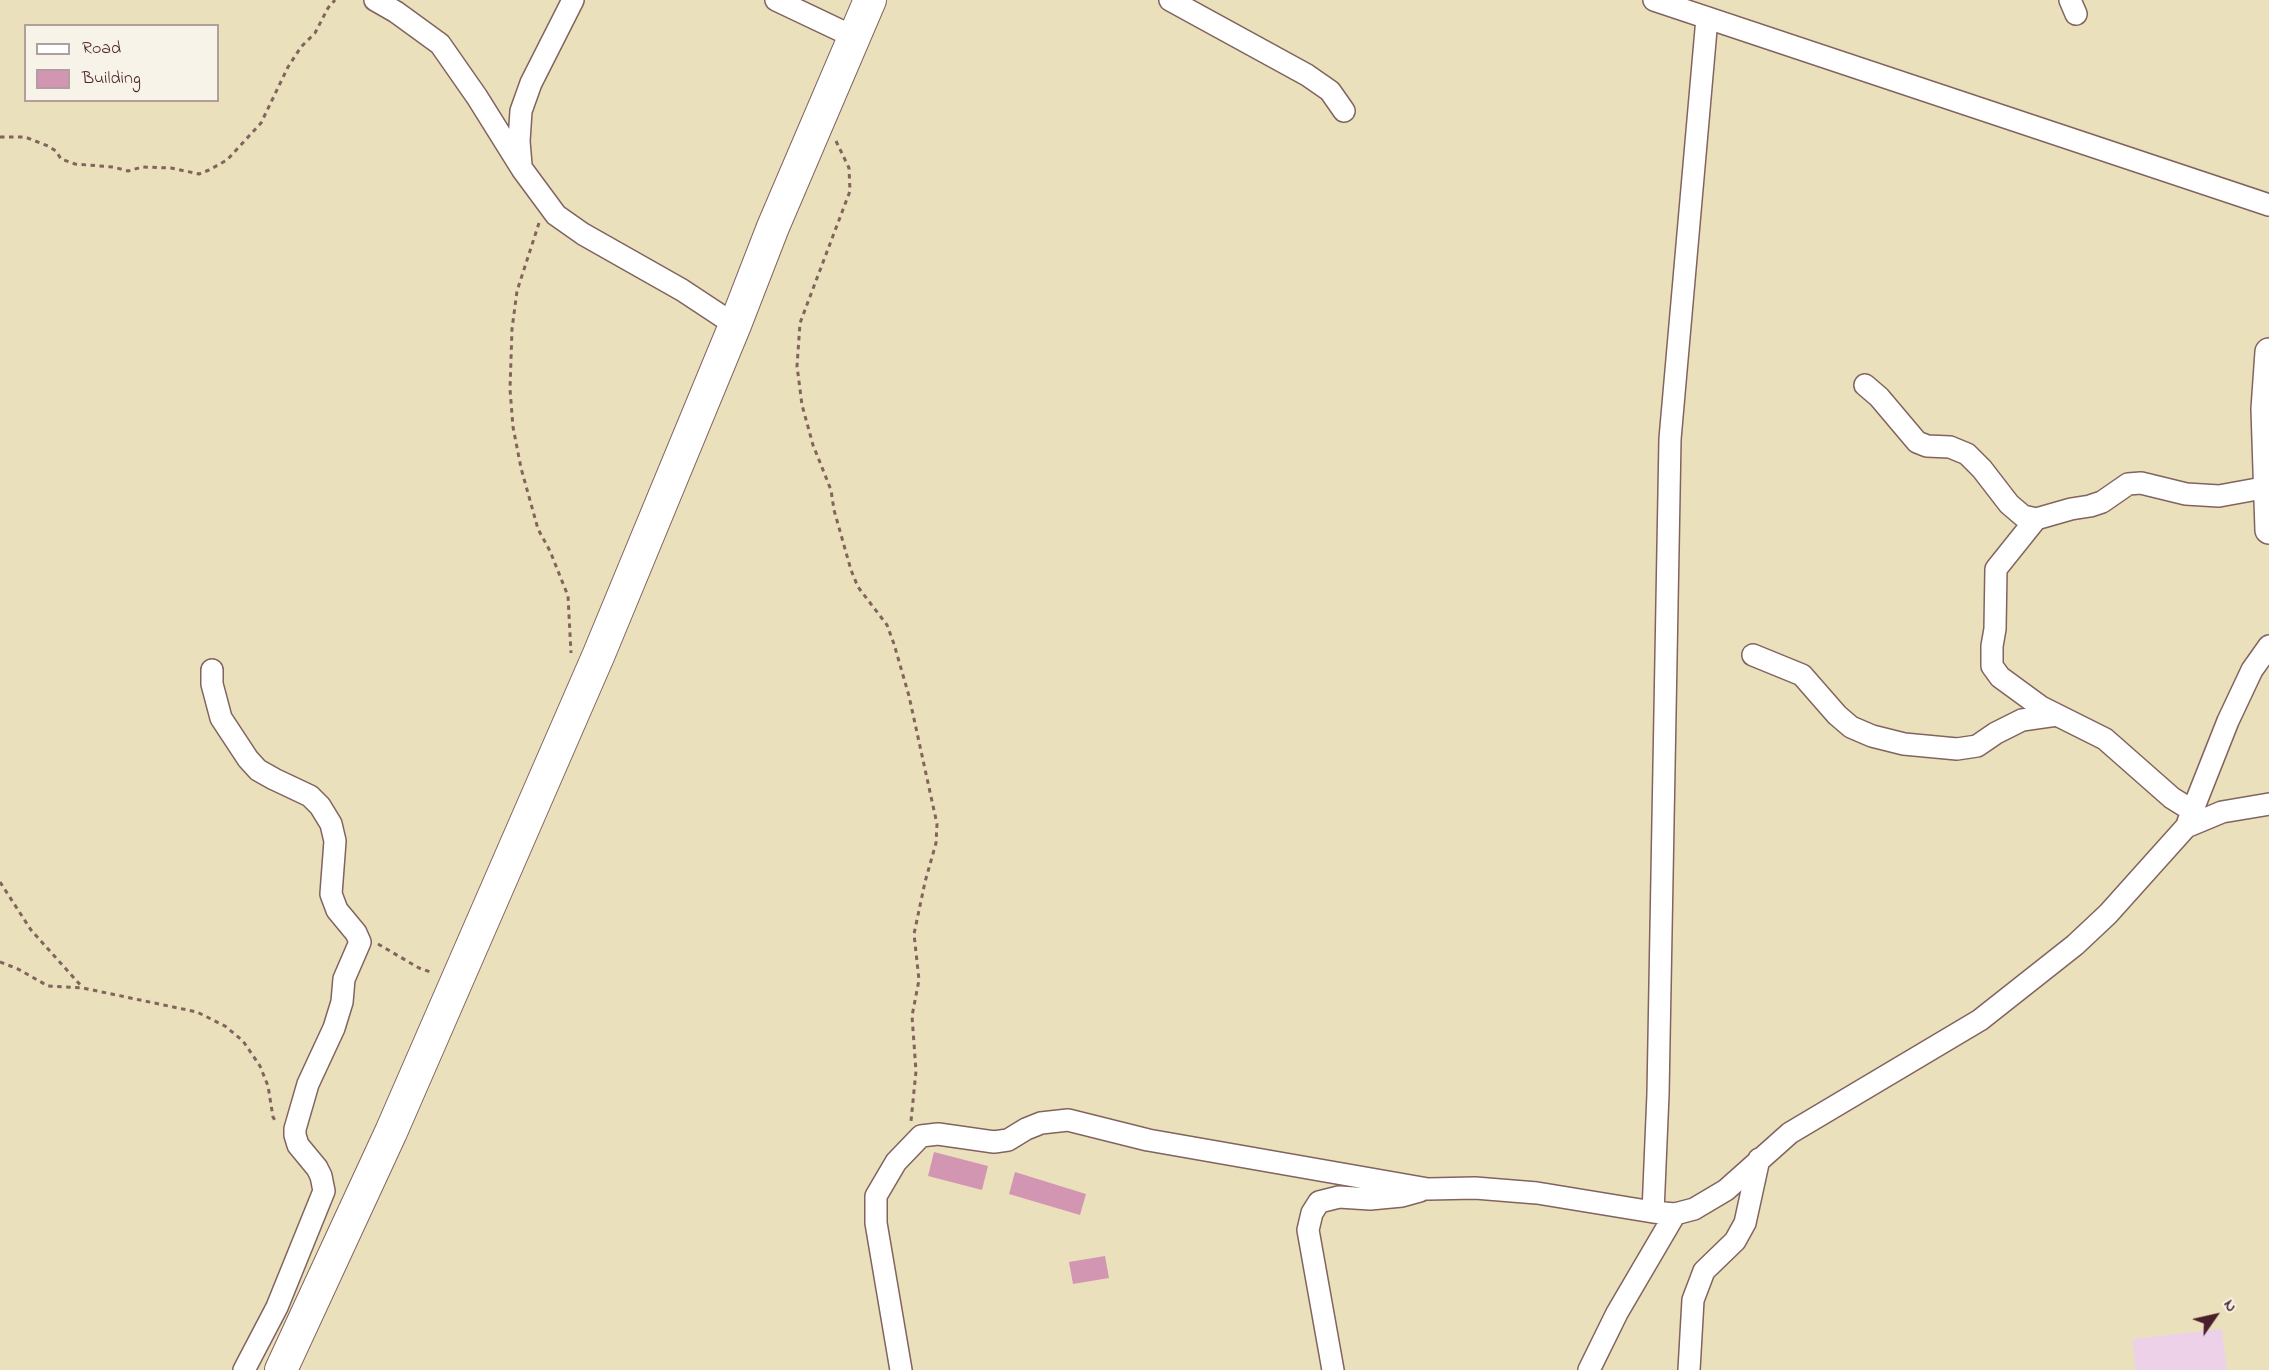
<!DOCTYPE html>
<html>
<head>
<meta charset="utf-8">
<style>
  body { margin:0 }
  #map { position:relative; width:2269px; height:1370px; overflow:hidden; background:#eae0bc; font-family:"Indie Flower",sans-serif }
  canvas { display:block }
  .legend { position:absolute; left:24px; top:24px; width:195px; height:78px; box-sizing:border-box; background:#f7f3e8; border:2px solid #b29e9c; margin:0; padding:8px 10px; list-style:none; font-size:18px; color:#4a1f2b }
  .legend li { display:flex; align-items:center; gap:12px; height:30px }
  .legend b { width:30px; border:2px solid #b29e9c }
  .north { position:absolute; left:2185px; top:1286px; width:60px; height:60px; -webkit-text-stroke:4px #f7f3e8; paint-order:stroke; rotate:56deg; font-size:16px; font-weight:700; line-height:24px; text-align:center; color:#4a1f2b }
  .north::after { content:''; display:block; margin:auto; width:21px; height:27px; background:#4a1f2b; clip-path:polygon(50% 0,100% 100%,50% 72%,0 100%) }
</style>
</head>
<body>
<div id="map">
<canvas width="2269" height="1370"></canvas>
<ul class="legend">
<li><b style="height:8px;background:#fff"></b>Road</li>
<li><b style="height:16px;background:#d396b2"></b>Building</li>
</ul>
<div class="north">N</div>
</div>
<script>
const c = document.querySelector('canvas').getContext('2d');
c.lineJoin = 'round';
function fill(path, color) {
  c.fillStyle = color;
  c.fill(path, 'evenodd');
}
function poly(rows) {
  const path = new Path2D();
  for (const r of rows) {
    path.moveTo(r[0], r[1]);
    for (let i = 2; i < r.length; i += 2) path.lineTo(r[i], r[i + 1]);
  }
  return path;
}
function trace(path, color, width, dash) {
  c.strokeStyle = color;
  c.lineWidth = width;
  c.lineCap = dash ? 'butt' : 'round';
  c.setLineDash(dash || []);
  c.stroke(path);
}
fill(poly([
  [2222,1329,2227,1370,2136,1370,2132,1339]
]), '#edd1e9');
fill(poly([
  [934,1152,988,1166,982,1190,928,1176],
  [1015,1172,1086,1194,1080,1215,1009,1194],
  [1105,1256,1109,1278,1073,1284,1069,1262]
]), '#d396b2');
const minor = poly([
  [375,0,396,12,440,44,477,97,522,169,556,215,583,234,682,290,735,325],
  [776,0,854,37],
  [1170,0,1307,75,1330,91,1344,111],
  [1654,0,2269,205],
  [2070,0,2076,14],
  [521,165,519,141,521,111,531,83,573,0],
  [1865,385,1879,397,1917,442,1927,446,1950,447,1967,454,1982,469,2009,504,2023,516,2036,519,2071,509,2090,506,2102,502,2128,484,2141,483,2186,494,2219,496,2268,487],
  [2036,519,1996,569,1995,629,1992,646,1992,666,2000,677,2041,707,2105,739,2172,798,2193,811],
  [1753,655,1802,675,1837,715,1851,727,1872,736,1904,744,1957,749,1977,746,1996,733,2022,720,2057,715],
  [212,670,212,684,221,718,248,759,258,770,274,779,310,796,320,806,331,824,335,841,331,894,337,910,356,933,360,942,344,979,342,1002,334,1028,308,1084,295,1129,295,1135,298,1145,317,1168,321,1176,324,1191,277,1307,244,1370],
  [2188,822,2228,721,2252,670,2269,646],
  [1653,1212,1658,1094,1670,439,1707,18],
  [901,1370,876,1223,876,1196,896,1162,921,1136,938,1134,994,1142,1008,1140,1026,1129,1041,1123,1068,1120,1148,1140,1428,1189,1475,1188,1537,1193,1653,1212,1675,1214,1694,1209,1726,1190,1790,1133,1980,1020,2075,945,2108,914,2186,827,2222,812,2269,804],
  [1333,1370,1308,1230,1312,1213,1319,1202,1339,1197,1370,1199,1402,1196,1420,1191],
  [1589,1370,1617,1313,1675,1214],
  [1689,1370,1693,1300,1704,1271,1735,1241,1745,1223,1759,1159]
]);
const major = poly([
  [2269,352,2265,409,2269,530]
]);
const highway = poly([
  [281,1370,391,1132,599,654,735,325,773,227,870,0]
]);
trace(minor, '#82635e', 24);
trace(major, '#82635e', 30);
trace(highway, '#82635e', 34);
trace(poly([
  [0,137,25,137,48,146,56,151,61,159,75,164,113,167,128,171,142,167,171,168,199,174,209,170,227,160,261,123,288,67,301,47,315,33,328,8,335,0],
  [836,141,849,168,850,191,800,323,797,366,802,405,813,445,831,490,834,510,851,570,858,587,887,625,894,644,909,696,937,824,936,843,925,882,914,934,919,980,912,1016,916,1071,911,1121],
  [539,223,517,291,512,329,510,389,513,427,521,468,538,529,550,551,568,596,571,653],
  [0,882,31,930,83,988],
  [378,944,419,968,433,973],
  [0,962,18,969,48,986,83,988,197,1012,225,1026,243,1041,260,1066,268,1086,273,1117,276,1122]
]), '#82635e', 3, [4.5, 4.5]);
trace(minor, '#fff', 21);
trace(major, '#fff', 27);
trace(highway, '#fff', 32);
</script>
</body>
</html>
